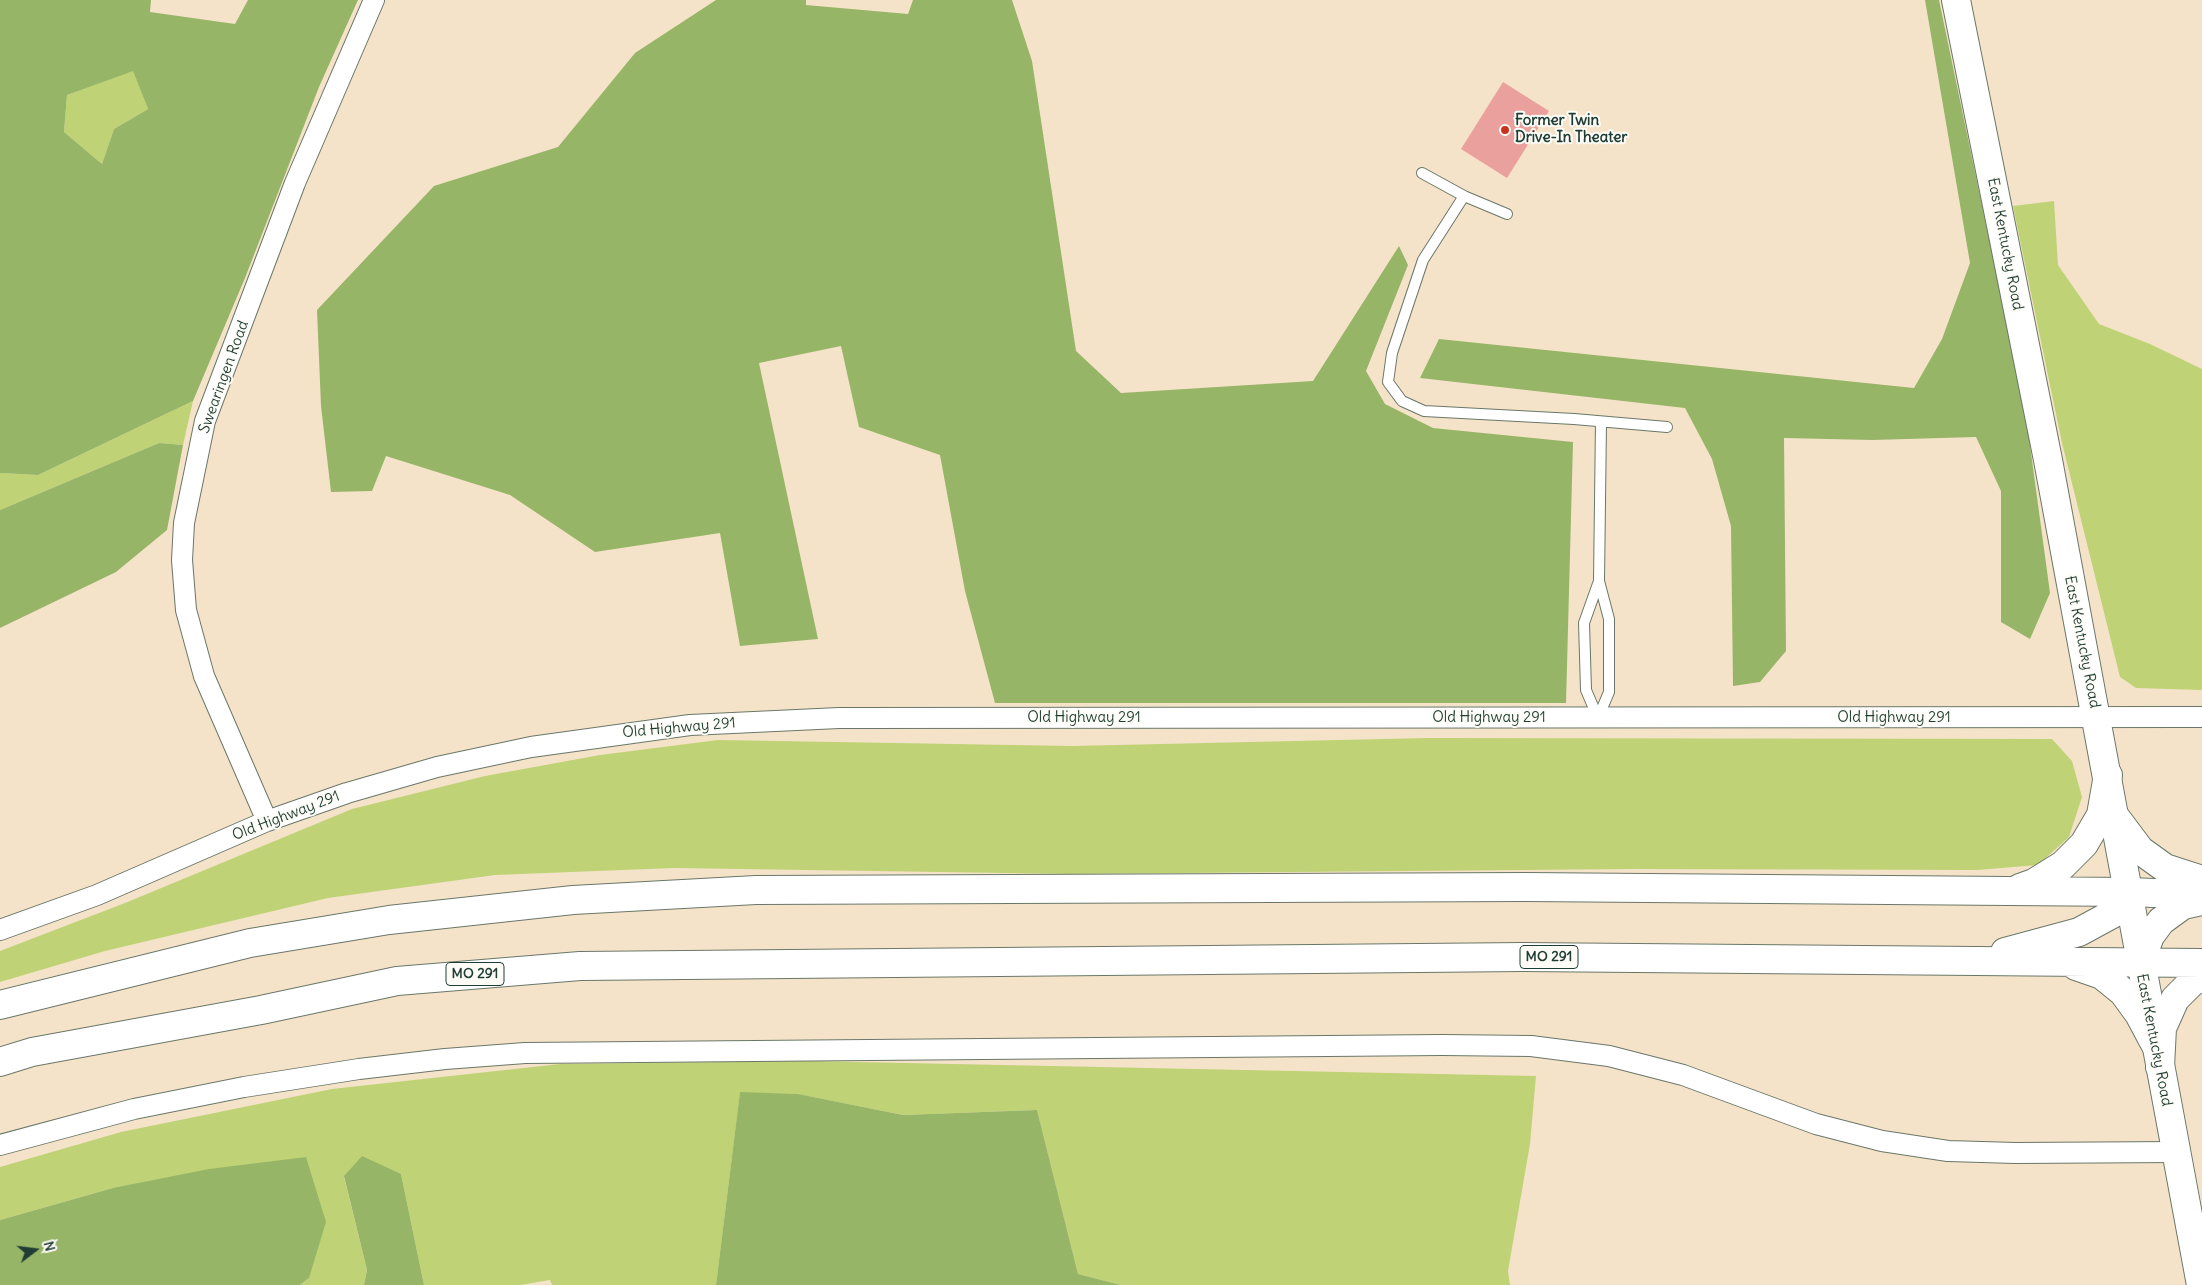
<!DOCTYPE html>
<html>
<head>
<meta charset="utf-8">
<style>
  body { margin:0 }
  #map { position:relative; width:2202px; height:1285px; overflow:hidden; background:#f5e3c9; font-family:Delius,sans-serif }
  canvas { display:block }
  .north { position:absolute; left:10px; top:1225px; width:50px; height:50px; -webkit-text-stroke:4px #fdfcf7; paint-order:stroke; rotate:75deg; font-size:14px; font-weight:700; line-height:20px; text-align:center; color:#1f3d34 }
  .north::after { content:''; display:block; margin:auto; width:18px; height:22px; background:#1f3d34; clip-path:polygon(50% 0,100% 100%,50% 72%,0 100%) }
</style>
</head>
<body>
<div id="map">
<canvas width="2202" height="1285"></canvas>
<div class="north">N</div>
</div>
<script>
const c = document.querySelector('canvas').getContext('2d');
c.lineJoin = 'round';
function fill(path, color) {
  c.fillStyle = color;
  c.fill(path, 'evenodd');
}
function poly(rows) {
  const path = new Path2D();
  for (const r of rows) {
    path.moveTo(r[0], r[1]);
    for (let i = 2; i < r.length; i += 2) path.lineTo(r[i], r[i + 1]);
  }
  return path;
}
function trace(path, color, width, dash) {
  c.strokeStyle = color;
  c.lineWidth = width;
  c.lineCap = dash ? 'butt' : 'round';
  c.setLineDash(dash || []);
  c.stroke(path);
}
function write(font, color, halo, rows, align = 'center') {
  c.font = font + ' Delius,sans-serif';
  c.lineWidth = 4;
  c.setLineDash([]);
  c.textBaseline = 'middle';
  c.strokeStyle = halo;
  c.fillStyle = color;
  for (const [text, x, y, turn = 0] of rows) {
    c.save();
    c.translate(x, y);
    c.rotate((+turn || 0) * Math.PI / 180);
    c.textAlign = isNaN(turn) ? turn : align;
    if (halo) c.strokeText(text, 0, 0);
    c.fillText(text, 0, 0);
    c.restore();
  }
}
fill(poly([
  [133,70,148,109,114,129,102,164,64,132,67,95],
  [2054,201,2058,265,2099,324,2150,344,2202,369,2202,690,2136,688,2120,677,2062,443,2013,206],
  [193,401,183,445,159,443,0,510,0,473,38,475],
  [1428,738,2052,739,2072,761,2082,797,2069,837,2038,865,1977,870,1634,869,1070,874,674,868,495,875,328,898,105,951,0,982,0,951,125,903,352,809,485,776,600,755,718,740,1072,746],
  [809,1061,1536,1076,1530,1144,1508,1271,1510,1285,1121,1285,1078,1274,1037,1110,903,1115,797,1094,740,1093,716,1285,552,1285,550,1280,521,1285,424,1285,401,1174,344,1177,367,1270,364,1285,300,1285,309,1278,113,1188,0,1220,0,1167,121,1132,332,1089,560,1064]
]), '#bfd376');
fill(poly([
  [0,0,151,0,150,12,235,24,248,0,358,0,319,87,245,278,193,401,38,475,0,473],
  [133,71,148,109,114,129,102,164,64,132,67,95],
  [716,0,806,0,806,5,908,14,913,0,1012,0,1032,61,1076,351,1121,393,1313,381,1399,246,1408,265,1366,371,1385,404,1433,428,1573,442,1566,703,995,703,965,591,940,455,859,427,841,346,759,363,818,639,740,646,720,533,595,552,510,495,386,456,372,491,331,492,321,406,317,310,434,186,558,147,635,53],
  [1925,0,1939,0,2026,416,2050,593,2030,639,2001,622,2001,491,1976,437,1872,440,1784,438,1786,651,1760,682,1733,686,1731,526,1712,459,1685,408,1420,378,1439,339,1914,388,1942,339,1970,263],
  [159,443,183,445,167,530,116,572,0,628,0,510],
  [740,1092,798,1094,903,1115,1037,1110,1078,1274,1121,1285,716,1285],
  [362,1156,401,1174,424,1285,364,1285,367,1270,344,1176],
  [306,1157,326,1222,309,1278,300,1285,0,1285,0,1220,113,1188,209,1169]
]), '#97b567');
fill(poly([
  [1503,82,1549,111,1507,178,1461,149]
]), '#eaa09c');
const service = poly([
  [1422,173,1464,196,1423,260,1392,353,1388,382,1402,401,1424,411,1574,419,1667,427],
  [1464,196,1507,214],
  [1598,718,1609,692,1609,619,1599,581,1601,422],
  [1598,718,1586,690,1584,623,1599,581]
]);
const minor = poly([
  [267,821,204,676,186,610,182,560,184,523,205,421,295,183,374,0],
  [0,930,97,895,267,821,347,793,437,767,531,747,690,725,839,718,2202,717],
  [0,1145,134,1109,244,1087,359,1069,445,1059,525,1053,1442,1045,1531,1046,1609,1056,1683,1075,1816,1124,1882,1141,1948,1151,2015,1153,2176,1152]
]);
const secondary = poly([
  [1956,0,2048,460,2201,1285]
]);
const trunk = poly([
  [2116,818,2140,850,2165,868,2202,880],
  [2020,888,2034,883,2063,865,2084,844,2101,815,2108,775],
  [2005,952,2079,932,2114,913,2127,899,2130,892],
  [2140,963,2150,936,2161,921,2183,905,2202,901],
  [2076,966,2102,975,2123,992,2139,1014,2155,1044],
  [0,1005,250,943,389,920,573,900,756,890,1526,887,2130,892,2202,895],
  [0,1062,32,1052,261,1010,397,981,580,966,1523,957,2202,963],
  [2160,1067,2162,1028,2175,999,2192,982,2202,977]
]);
trace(service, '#6a7768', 12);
trace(minor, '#6a7768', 22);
trace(secondary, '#6a7768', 30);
trace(trunk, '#6a7768', 30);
trace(service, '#fff', 10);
trace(minor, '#fff', 20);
trace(secondary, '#fff', 28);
trace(trunk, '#fff', 28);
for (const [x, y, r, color] of [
  [1505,130,5,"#c8321e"]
]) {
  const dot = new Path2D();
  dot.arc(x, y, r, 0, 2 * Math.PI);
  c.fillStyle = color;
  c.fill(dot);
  trace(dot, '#fdfcf7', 2);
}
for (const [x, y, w] of [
  [1549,957,58],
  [475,974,58]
]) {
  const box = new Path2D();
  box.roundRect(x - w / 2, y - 11.5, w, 23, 4);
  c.fillStyle = '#fdfcf7';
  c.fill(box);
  trace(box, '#1f3d34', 1);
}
write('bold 14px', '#1f3d34', null, [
  ["MO 291",1549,957],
  ["MO 291",475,974]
]);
write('bold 15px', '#1f3d34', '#fdfcf7', [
  ["Former Twin",1515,121],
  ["Drive-In Theater",1515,138]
], 'left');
write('15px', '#1f3d34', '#fdfcf7', [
  ["East Kentucky Road",2005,244,79],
  ["Swearingen Road",224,377,-70],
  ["East Kentucky Road",2082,642,79],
  ["Old Highway 291",1084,718],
  ["Old Highway 291",1489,718],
  ["Old Highway 291",1894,718],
  ["Old Highway 291",679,728,-5],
  ["Old Highway 291",286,816,-21],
  ["East Kentucky Road",2154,1040,79]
]);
</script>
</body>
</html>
